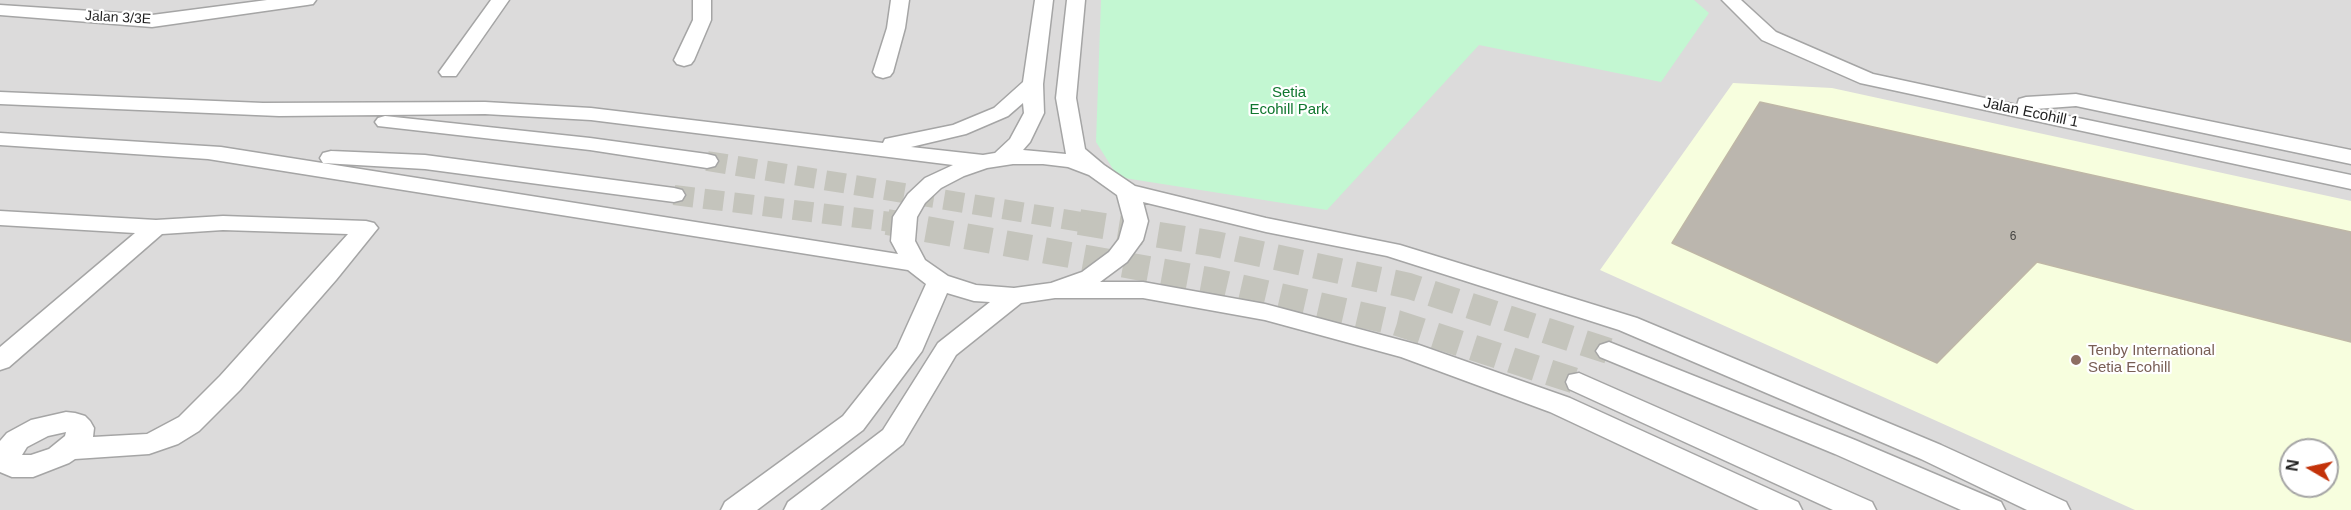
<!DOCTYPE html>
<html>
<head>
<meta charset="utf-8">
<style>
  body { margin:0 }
  #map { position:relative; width:2351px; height:510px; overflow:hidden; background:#eeede4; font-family:Helvetica,sans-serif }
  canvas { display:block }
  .north { position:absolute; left:2279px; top:438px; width:60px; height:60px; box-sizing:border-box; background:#fff; border:2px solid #a5a5a5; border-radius:50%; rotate:279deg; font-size:16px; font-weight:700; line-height:24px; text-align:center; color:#1e1e1e }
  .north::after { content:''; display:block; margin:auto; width:21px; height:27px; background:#c33209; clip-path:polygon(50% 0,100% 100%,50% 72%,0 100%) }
</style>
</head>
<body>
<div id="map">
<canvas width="2351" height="510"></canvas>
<div class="north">N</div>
</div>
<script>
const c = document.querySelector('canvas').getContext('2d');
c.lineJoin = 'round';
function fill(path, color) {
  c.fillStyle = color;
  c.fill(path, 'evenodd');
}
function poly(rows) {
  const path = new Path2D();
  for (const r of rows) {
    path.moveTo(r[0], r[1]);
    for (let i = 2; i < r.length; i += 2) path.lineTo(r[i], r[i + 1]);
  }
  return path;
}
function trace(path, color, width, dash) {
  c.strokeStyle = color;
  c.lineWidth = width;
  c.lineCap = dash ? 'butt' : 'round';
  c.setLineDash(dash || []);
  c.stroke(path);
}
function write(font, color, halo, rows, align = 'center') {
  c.font = font + ' Helvetica,sans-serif';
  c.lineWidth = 4.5;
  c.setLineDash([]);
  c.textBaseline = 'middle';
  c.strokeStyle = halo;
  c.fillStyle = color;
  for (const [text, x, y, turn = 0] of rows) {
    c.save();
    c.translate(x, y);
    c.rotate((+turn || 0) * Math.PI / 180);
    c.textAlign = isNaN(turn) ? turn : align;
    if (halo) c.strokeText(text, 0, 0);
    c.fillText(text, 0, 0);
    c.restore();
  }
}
fill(poly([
  [0,0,2351,0,2351,510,0,510],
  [2291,450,2327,450,2327,486,2291,486]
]), '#dcdbdb');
fill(poly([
  [1733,83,1832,88,2351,201,2351,510,2135,510,1600,270],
  [2291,450,2327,450,2327,486,2291,486]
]), '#f7fede');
fill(poly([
  [1101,0,1694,0,1709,13,1661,82,1479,45,1327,210,1118,177,1096,142]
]), '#c3f7d2');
const building = poly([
  [1760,102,2351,232,2351,342,2037,262,1937,363,1672,243,1760,102]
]);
fill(building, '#bbb6ae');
trace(building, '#bfb7a7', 1.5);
trace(poly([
  [707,161,1088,223],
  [674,195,899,223]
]), '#c4c4bc', 20, [20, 10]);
trace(poly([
  [887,222,1209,280,1397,323,1579,382],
  [1079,222,1215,244,1409,286,1609,351]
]), '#c4c4bc', 26, [26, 14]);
const minor = poly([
  [267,0,316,0,313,4,307,5,152,27,0,15,0,5,152,15,267,0],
  [491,0,509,0,456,76,442,76,439,72,491,0],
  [693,0,711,0,711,20,694,60,691,64,684,66,677,64,674,60,693,20,693,0],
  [891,0,909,0,905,28,893,72,890,76,883,78,876,76,873,72,887,28,891,0],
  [1035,0,1053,0,1043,84,1044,113,1030,142,1023,150,1066,154,1056,98,1067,0,1085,0,1076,98,1085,149,1104,165,1135,186,1266,218,1400,245,1637,318,1941,445,2066,502,2070,510,2027,510,1921,459,1619,330,1387,256,1266,232,1143,202,1148,221,1143,240,1127,262,1100,282,1143,282,1265,304,1419,345,1570,398,1798,502,1802,510,1759,510,1550,412,1401,357,1265,320,1143,298,1055,298,1021,303,956,355,903,444,820,510,784,510,788,502,883,430,938,343,990,302,974,301,947,293,922,351,863,430,757,510,721,510,725,502,843,416,897,348,926,284,908,270,208,159,0,145,0,133,221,147,898,254,891,241,893,217,908,194,925,178,953,165,591,120,485,114,279,116,0,104,0,92,263,103,485,102,591,108,883,143,885,139,953,125,994,108,1023,82,1035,0],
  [1023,103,1024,113,1010,139,995,153,983,155,911,147,966,134,1008,116,1023,103],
  [1013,164,1043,164,1068,167,1089,175,1117,195,1124,221,1119,239,1109,252,1082,272,1051,283,1014,288,976,285,948,276,925,260,915,241,917,217,925,203,941,188,964,176,987,168,1013,164],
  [1722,0,1741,0,1776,32,1873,74,2017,105,2019,99,2026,97,2076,94,2351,150,2351,164,2076,106,2035,109,2351,175,2351,189,1860,83,1762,40,1722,0],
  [385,116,590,138,707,154,715,156,718,161,715,166,707,168,590,150,378,126,375,122,378,118,385,116],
  [331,151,425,155,674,188,682,190,685,195,682,200,674,202,425,169,323,163,320,158,323,153,331,151],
  [0,211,156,220,223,216,366,221,374,223,378,228,336,280,240,390,199,431,178,444,149,454,75,459,69,463,33,477,12,477,0,472,0,441,7,433,31,420,66,412,75,413,85,416,90,421,94,428,93,437,147,434,179,417,220,376,348,234,223,230,162,234,9,367,0,370,0,347,135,233,0,225,0,211],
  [66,432,65,436,49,449,31,455,22,455,27,447,48,436,66,432],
  [1609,342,1855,440,2001,502,2005,510,1961,510,1835,454,1600,357,1596,351,1600,345,1609,342],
  [1579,373,1872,502,1876,510,1833,510,1569,389,1566,382,1569,375,1579,373]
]);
trace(minor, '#a5a5a5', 3);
fill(minor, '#fff');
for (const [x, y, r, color] of [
  [2076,360,6,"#8d6e63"]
]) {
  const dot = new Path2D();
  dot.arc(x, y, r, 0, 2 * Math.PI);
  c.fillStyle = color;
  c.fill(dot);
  trace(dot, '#fff', 2);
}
write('12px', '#454442', null, [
  ["6",2013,237]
]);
write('14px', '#1e1e1e', '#fff', [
  ["Jalan 3/3E",118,18,3]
]);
write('15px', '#10772f', '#fff', [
  ["Setia",1289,93],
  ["Ecohill Park",1289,110]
]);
write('15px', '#1e1e1e', '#fff', [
  ["Jalan Ecohill 1",2031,113,12]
]);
write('15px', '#785e54', '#fff', [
  ["Tenby International",2088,351],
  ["Setia Ecohill",2088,368]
], 'left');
</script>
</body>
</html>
